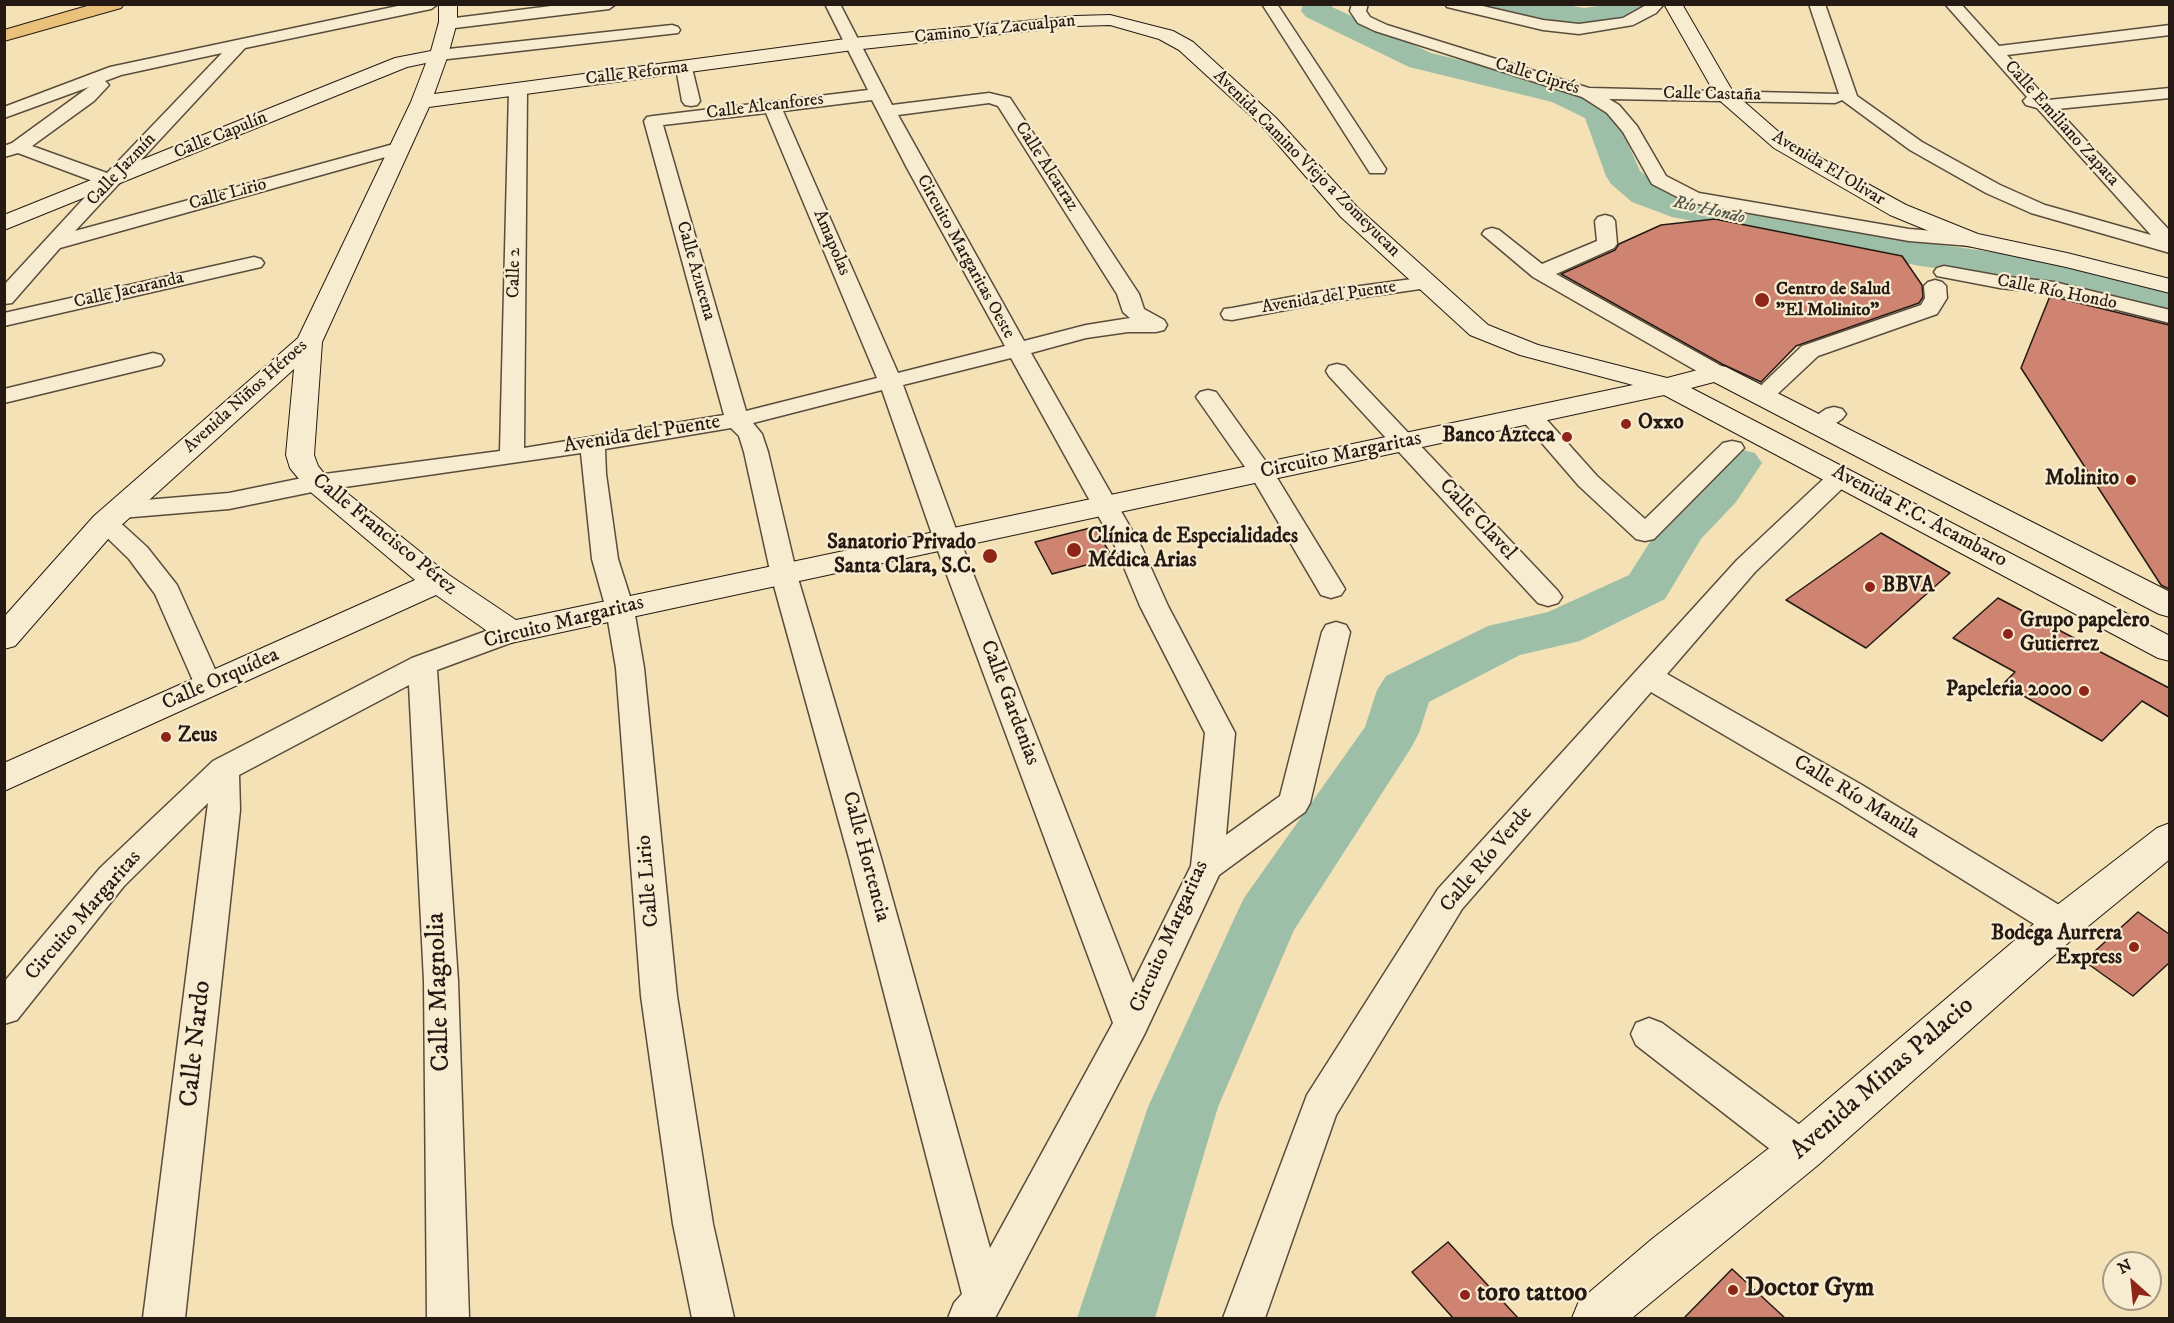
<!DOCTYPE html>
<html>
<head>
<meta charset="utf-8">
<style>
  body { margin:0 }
  #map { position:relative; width:2174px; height:1323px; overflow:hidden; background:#f4e2b6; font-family:"IM FELL DW Pica",serif }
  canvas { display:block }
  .frame { position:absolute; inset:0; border:6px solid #251a13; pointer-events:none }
  .north { position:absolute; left:2102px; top:1251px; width:60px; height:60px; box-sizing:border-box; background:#f8ecd0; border:2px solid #a49884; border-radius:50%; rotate:333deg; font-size:16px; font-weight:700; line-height:24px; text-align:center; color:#251a13 }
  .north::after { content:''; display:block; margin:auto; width:21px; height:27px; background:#8f2418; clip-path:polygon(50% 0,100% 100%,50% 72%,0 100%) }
</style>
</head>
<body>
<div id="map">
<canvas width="2174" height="1323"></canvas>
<div class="frame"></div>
<div class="north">N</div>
</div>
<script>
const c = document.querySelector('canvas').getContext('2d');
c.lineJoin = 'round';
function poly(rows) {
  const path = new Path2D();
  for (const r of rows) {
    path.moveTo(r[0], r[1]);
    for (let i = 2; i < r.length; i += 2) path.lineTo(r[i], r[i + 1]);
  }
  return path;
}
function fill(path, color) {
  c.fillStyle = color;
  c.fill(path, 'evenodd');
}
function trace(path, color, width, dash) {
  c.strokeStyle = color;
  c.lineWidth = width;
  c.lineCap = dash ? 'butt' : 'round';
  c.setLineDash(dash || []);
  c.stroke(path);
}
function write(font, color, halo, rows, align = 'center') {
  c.font = font + ' "IM FELL DW Pica",serif';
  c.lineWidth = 4.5;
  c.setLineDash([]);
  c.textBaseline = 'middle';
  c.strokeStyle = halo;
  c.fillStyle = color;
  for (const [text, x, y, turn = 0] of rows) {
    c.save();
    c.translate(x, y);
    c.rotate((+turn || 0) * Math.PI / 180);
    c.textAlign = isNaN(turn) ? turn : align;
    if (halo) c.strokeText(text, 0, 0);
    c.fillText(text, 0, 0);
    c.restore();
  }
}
fill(poly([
  [1303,4,1332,4,1332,7,1431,53,1575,88,1611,105,1640,171,1658,186,1694,200,1920,242,2043,259,2170,292,2170,317,2041,282,1920,266,1672,217,1632,202,1611,184,1606,176,1585,118,1552,102,1409,67,1306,17,1301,11,1303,4],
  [1485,4,1560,4,1584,8,1613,4,1652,4,1648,10,1627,20,1584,26,1499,13,1489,10,1485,4],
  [1739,449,1755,453,1762,463,1736,502,1701,539,1665,599,1580,641,1520,655,1429,702,1419,733,1411,748,1294,930,1218,1107,1155,1318,1077,1318,1148,1107,1235,917,1244,898,1365,727,1377,690,1386,676,1488,626,1548,612,1629,575,1664,520,1702,482,1723,453,1739,449]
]), '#9dbfa8');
const building = poly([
  [1715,219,1902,256,1922,285,1923,297,1919,303,1796,346,1761,382,1722,364,1561,274,1615,250,1619,244,1661,225,1715,219],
  [2050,296,2169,325,2169,589,2161,585,2021,368,2050,296],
  [1094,527,1113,558,1052,574,1035,542,1094,527],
  [1881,533,1950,573,1866,648,1786,600,1881,533],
  [1998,598,2169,688,2169,717,2142,701,2102,741,2003,684,2015,672,1953,638,1998,598],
  [2138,912,2169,934,2169,963,2133,996,2084,961,2138,912],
  [1448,1242,1518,1318,1453,1318,1412,1272,1448,1242],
  [1732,1269,1785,1318,1684,1318,1732,1269]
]);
fill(building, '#ce8471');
trace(building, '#251a13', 1.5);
const street = poly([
  [407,4,438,4,431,9,245,48,75,231,401,142,407,143,410,147,407,151,60,248,12,303,4,304,4,285,98,183,18,153,4,157,4,146,12,143,89,87,4,118,4,107,110,67,407,4],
  [222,53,107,173,32,146,94,101,109,85,105,81,121,75,222,53],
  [567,4,616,4,609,9,447,29,439,24,447,19,567,4],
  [825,4,840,4,892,105,989,93,1010,98,1139,294,1144,309,1164,320,1167,325,1164,330,1156,332,1128,332,1086,338,1031,353,1142,548,1168,606,1235,733,1226,835,1280,796,1322,632,1326,625,1336,622,1346,625,1350,632,1310,803,1305,812,1219,875,1144,1035,995,1318,948,1318,954,1303,962,1294,849,858,771,575,744,452,739,436,731,428,605,449,606,474,618,559,634,609,644,668,677,996,713,1224,734,1318,692,1318,673,1224,641,996,616,668,606,609,592,559,581,453,317,491,229,509,121,518,112,516,108,510,112,504,121,502,229,493,317,475,500,451,509,90,512,86,518,85,524,86,527,90,524,448,724,415,644,121,647,117,653,116,868,90,825,4],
  [872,100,907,168,1005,346,898,373,783,111,872,100],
  [989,103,998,106,1117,294,1123,312,1130,318,1086,325,1024,341,898,115,989,103],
  [766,113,877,378,746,411,663,125,766,113],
  [1011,358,1116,548,1140,606,1205,733,1191,866,1133,983,960,540,903,385,1011,358],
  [882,390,934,540,1113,1023,990,1248,881,858,797,575,768,452,762,434,753,423,882,390],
  [1262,4,1277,4,1386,169,1384,173,1370,173,1262,4],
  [1352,4,1368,4,1366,11,1370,17,1387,25,1589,88,1839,94,1809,4,1825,4,1857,96,1922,142,2000,185,2045,205,2151,235,2037,108,2026,105,2023,101,2027,97,1945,4,1961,4,1999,46,2170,25,2170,35,2007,55,2048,100,2170,88,2170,98,2057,109,2170,231,2170,253,2031,213,1986,193,1910,150,1842,100,1835,103,1609,99,1619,105,1637,126,1666,176,1699,193,1909,229,1971,234,1978,236,1981,240,1978,244,1971,246,1909,241,1687,202,1652,184,1623,132,1607,113,1582,97,1375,31,1358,23,1350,11,1352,4],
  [1445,4,1474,4,1543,20,1579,24,1623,18,1648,4,1664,4,1656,13,1633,25,1579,34,1543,30,1447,7,1445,4],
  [672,25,678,27,680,30,678,33,439,60,431,55,439,50,672,25],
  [684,63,692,68,700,101,697,105,691,106,685,105,682,101,676,68,684,63],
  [1605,215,1612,217,1615,221,1617,244,1614,248,1556,274,1725,368,1728,373,1725,378,1717,380,1709,378,1533,277,1482,234,1485,230,1492,228,1499,230,1542,264,1597,241,1595,221,1598,217,1605,215],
  [254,257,261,259,264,263,261,267,4,326,4,313,254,257],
  [1944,266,2000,276,2054,282,2170,310,2170,323,2054,294,2000,288,1937,276,1934,272,1937,268,1944,266],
  [1427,277,1434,279,1437,283,1434,287,1323,303,1232,320,1224,319,1221,314,1224,309,1232,308,1323,291,1427,277],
  [1935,280,1942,282,1946,286,1947,298,1937,314,1818,356,1770,401,1762,403,1754,401,1750,396,1802,346,1921,305,1925,298,1924,286,1928,282,1935,280],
  [153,353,161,355,164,360,161,365,4,403,4,389,153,353],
  [1337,364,1345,366,1558,591,1562,597,1558,603,1548,606,1538,603,1329,376,1326,371,1329,366,1337,364],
  [1208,390,1216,392,1274,473,1345,589,1341,595,1331,598,1321,595,1250,474,1196,397,1200,392,1208,390],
  [1834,407,1842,409,1846,414,1842,419,1826,430,1818,432,1810,430,1806,425,1810,420,1826,409,1834,407],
  [1530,408,1538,410,1597,476,1645,519,1723,443,1732,441,1741,443,1744,448,1654,539,1645,541,1636,539,1579,486,1522,420,1518,415,1522,410,1530,408],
  [1841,468,1850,471,1853,476,1850,481,1755,572,1667,674,1862,785,2074,914,2079,924,2074,934,2062,938,2050,934,1840,803,1651,692,1462,909,1336,1115,1265,1318,1223,1318,1307,1095,1438,889,1737,560,1832,471,1841,468],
  [105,515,114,517,147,547,177,585,222,685,218,692,208,695,198,692,155,594,129,559,92,523,96,517,105,515],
  [511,622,521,625,525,632,521,639,437,670,458,981,469,1318,427,1318,424,981,409,685,239,775,240,810,185,1318,143,1318,208,803,124,886,17,1020,4,1024,4,982,100,868,213,761,412,658,511,622],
  [1649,1018,1662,1023,1816,1137,1821,1150,1816,1163,1802,1168,1788,1163,1636,1045,1631,1034,1636,1023,1649,1018]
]);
const secondary = poly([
  [439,4,457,4,457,22,448,55,434,94,853,38,1076,16,1110,15,1173,31,1193,42,1276,118,1357,207,1488,325,1538,345,1667,378,1717,365,1726,367,2170,592,2170,617,2159,614,1714,382,1691,388,2170,636,2170,661,2158,658,1664,395,511,643,500,640,436,595,4,791,4,763,415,580,307,489,290,468,286,455,294,369,116,530,15,646,4,649,4,617,94,516,298,338,411,102,426,63,407,67,4,230,4,215,395,58,431,51,439,22,439,4],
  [1110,25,1159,39,1179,50,1262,126,1341,217,1470,335,1520,355,1633,385,516,620,449,575,327,477,318,466,314,455,322,342,429,107,853,50,1076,26,1110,25],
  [1664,4,1682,4,1733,92,1788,140,1906,205,1978,234,2067,253,2170,279,2170,293,2066,267,1963,245,1890,215,1774,148,1718,99,1664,4],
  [2170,823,2170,859,2076,936,1818,1165,1632,1318,1572,1318,1579,1301,1652,1239,1786,1135,2048,912,2157,828,2170,823]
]);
const highway = poly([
  [94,4,124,4,121,8,4,41,4,30,94,4]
]);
trace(street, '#594c3c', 3);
trace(secondary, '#251a13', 2);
trace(highway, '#251a13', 2);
fill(street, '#f8ecd0');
fill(secondary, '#f8ecd0');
fill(highway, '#eac17b');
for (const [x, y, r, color] of [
  [1762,300,8,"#8f2418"],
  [1626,424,6,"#8f2418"],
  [1567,437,6,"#8f2418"],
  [2131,480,6,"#8f2418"],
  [1074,550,8,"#8f2418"],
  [990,556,8,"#8f2418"],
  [1870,587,6,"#8f2418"],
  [2008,634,6,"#8f2418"],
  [2084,691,6,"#8f2418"],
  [166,737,6,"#8f2418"],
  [2134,947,6,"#8f2418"],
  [1733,1290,6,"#8f2418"],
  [1465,1295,6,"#8f2418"]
]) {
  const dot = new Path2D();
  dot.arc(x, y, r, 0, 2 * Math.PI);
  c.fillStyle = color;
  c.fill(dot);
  trace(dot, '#f8ecd0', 2);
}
write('18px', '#251a13', '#f8ecd0', [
  ["Camino Vía Zacualpan",995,30,-6],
  ["Calle Reforma",637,74,-7],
  ["Calle Ciprés",1537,77,17],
  ["Calle Castaña",1712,95,1],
  ["Calle Alcanfores",765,107,-7],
  ["Calle Emiliano Zapata",2061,124,48],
  ["Calle Capulín",221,136,-22],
  ["Avenida Camino Viejo a Zomeyucan",1306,164,45],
  ["Calle Alcatraz",1046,167,57],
  ["Avenida El Olivar",1828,169,31],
  ["Calle Jazmín",122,170,-47],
  ["Calle Lirio",228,195,-15],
  ["Amapolas",831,243,67],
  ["Circuito Margaritas Oeste",965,257,61],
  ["Calle Azucena",695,271,74],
  ["Calle 2",515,273,-89],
  ["Calle Jacaranda",129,291,-13],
  ["Calle Río Hondo",2057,293,11],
  ["Avenida del Puente",1329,298,-9],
  ["Avenida Niños Héroes",246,397,-42]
]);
write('italic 18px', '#4f5447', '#f8ecd0', [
  ["Río Hondo",1709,211,13]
]);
write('bold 18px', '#251a13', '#f8ecd0', [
  ["Centro de Salud",1776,290],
  ["\"El Molinito\"",1776,311]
], 'left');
write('bold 21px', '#251a13', '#f8ecd0', [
  ["Oxxo",1638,424],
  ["Banco Azteca",1555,437,"right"],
  ["Molinito",2119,480,"right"],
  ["Clínica de Especialidades",1088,538],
  ["Médica Arias",1088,562],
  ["Sanatorio Privado",976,544,"right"],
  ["Santa Clara, S.C.",976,568,"right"],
  ["BBVA",1882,587],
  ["Grupo papelero",2020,622],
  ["Gutierrez",2020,646],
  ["Papeleria 2000",2072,691,"right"],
  ["Zeus",178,737],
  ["Bodega Aurrera",2122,935,"right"],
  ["Express",2122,959,"right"]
], 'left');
write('21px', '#251a13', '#f8ecd0', [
  ["Avenida del Puente",642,435,-9],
  ["Circuito Margaritas",1341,456,-12],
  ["Avenida F.C. Acambaro",1919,517,28],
  ["Calle Clavel",1477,520,47],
  ["Calle Francisco Pérez",384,535,39],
  ["Circuito Margaritas",564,623,-14],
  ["Calle Orquídea",221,680,-24],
  ["Calle Gardenias",1009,703,69],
  ["Calle Río Manila",1856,798,31],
  ["Calle Hortencia",865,857,75],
  ["Calle Río Verde",1487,860,-50],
  ["Calle Lirio",649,881,-95],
  ["Circuito Margaritas",84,916,-49],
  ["Circuito Margaritas",1170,937,-66]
]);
write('26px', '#251a13', '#f8ecd0', [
  ["Calle Magnolia",440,992,-92],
  ["Calle Nardo",197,1044,-84],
  ["Avenida Minas Palacio",1883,1079,-41]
]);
write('bold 26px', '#251a13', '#f8ecd0', [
  ["Doctor Gym",1745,1290],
  ["toro tattoo",1477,1295]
], 'left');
</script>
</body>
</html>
